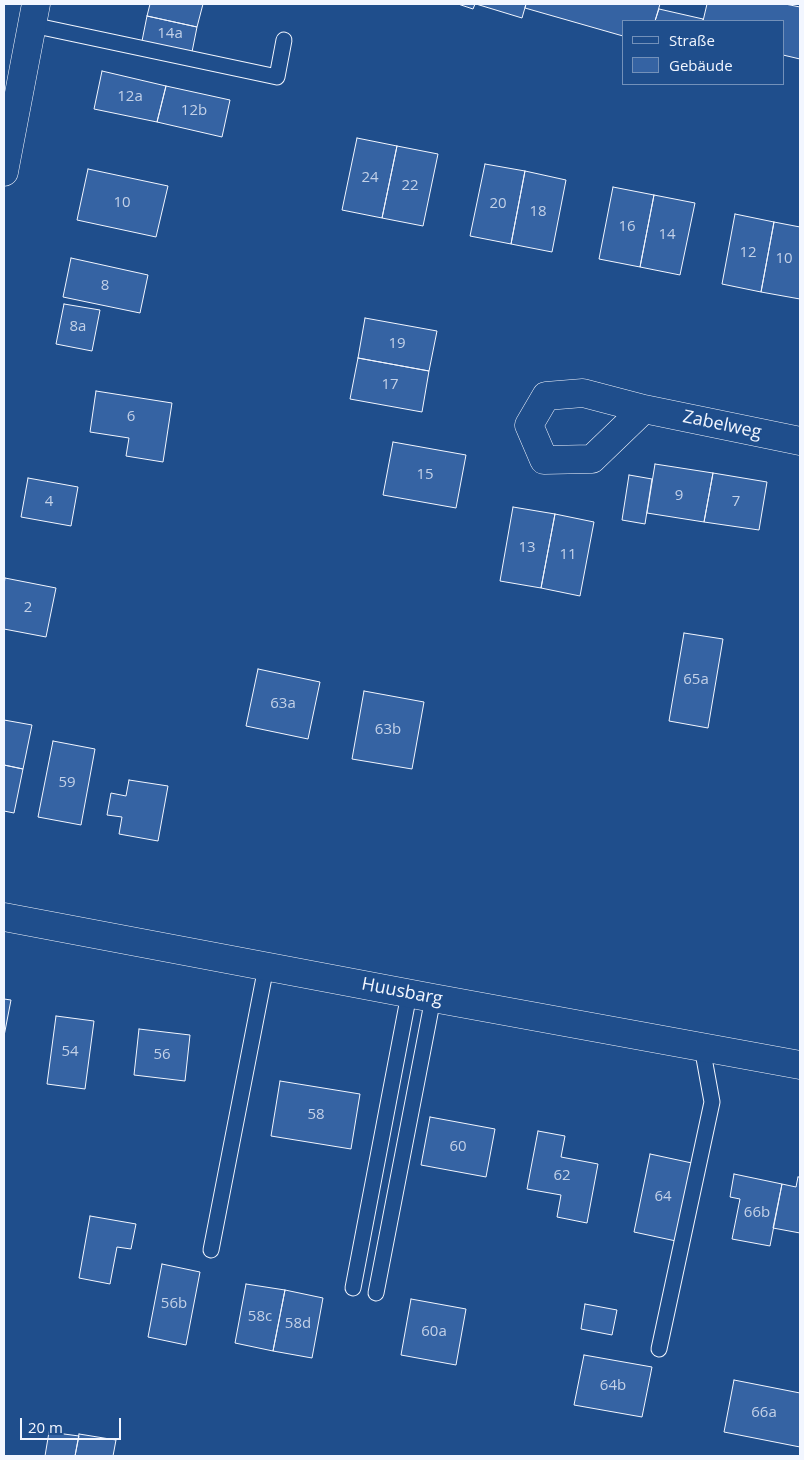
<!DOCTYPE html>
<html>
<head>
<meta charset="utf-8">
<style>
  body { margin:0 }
  #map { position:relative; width:804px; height:1460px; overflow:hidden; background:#1f4e8c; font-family:"Open Sans",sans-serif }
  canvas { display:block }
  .frame { position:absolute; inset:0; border:5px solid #f2f6ff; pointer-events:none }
  .legend { position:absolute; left:622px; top:20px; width:162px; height:65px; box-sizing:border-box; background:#1f4e8c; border:1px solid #7391ba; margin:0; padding:6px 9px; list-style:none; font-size:15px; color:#f2f6ff }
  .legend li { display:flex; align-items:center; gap:10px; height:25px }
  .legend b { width:25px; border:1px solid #7391ba }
  .scale { position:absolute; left:20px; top:1418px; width:101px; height:22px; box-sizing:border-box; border:2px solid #f2f6ff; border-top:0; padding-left:6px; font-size:15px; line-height:18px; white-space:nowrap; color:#f2f6ff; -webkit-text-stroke:4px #1f4e8c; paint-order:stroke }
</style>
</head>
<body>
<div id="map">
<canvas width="804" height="1460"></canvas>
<div class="frame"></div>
<ul class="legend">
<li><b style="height:6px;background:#1f4e8c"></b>Straße</li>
<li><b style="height:14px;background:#3563a3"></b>Gebäude</li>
</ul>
<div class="scale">20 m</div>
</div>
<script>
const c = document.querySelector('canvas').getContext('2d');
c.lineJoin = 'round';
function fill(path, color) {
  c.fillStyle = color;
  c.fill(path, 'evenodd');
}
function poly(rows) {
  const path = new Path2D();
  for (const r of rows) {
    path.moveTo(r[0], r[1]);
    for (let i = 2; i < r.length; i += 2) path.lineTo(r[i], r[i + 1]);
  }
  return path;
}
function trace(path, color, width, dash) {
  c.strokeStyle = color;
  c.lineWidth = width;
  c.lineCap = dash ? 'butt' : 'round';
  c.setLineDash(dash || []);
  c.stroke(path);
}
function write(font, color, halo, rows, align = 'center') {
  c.font = font + ' "Open Sans",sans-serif';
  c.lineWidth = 4;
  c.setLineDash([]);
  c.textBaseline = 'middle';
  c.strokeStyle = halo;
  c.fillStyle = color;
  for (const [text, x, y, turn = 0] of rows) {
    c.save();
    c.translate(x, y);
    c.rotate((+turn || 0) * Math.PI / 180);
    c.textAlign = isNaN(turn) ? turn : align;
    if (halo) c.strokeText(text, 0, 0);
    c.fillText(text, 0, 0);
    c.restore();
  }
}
const building = poly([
  [150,4,203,4,197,27,147,16,150,4],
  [458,4,475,4,473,9,458,4],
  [476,4,526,4,522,18,476,4],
  [526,4,660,4,655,21,623,21,623,36,525,8,526,4],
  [707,4,785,4,800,7,800,59,783,55,783,21,703,21,707,4],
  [659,9,703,19,703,21,655,21,659,9],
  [147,16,197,27,192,52,142,41,147,16],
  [102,71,166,86,157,122,94,109,102,71],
  [166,86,230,100,222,137,157,122,166,86],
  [357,138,397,146,382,218,342,210,357,138],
  [397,146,438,154,423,226,382,218,397,146],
  [485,164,525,171,511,244,470,236,485,164],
  [88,169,168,186,156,237,77,220,88,169],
  [525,171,566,180,552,252,511,244,525,171],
  [613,187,654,195,640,267,599,259,613,187],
  [654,195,695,203,680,275,640,267,654,195],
  [735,214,774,222,761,292,722,284,735,214],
  [774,222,800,227,800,299,761,292,774,222],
  [71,258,148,275,140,313,63,297,71,258],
  [64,304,100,310,92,351,56,344,64,304],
  [365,318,437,331,429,371,358,358,365,318],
  [358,358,429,371,422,412,350,399,358,358],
  [96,391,172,403,163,462,126,456,129,438,90,432,96,391],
  [393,442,466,455,456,508,383,495,393,442],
  [655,464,713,473,704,522,647,513,655,464],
  [713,473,767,482,759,530,704,522,713,473],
  [629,475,652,479,645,524,622,520,629,475],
  [28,478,78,487,71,526,21,517,28,478],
  [513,507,555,514,541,588,500,581,513,507],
  [555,514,594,522,580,596,541,588,555,514],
  [5,578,56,588,46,637,4,629,4,585,5,578],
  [684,633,723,639,708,728,669,721,684,633],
  [258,669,320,682,308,739,246,726,258,669],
  [364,691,424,702,412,769,352,759,364,691],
  [4,720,32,725,23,769,4,765,4,720],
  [53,741,95,749,81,825,38,817,53,741],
  [4,765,23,769,14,813,4,811,4,765],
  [129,780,168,786,158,841,119,834,122,817,107,815,111,793,126,796,129,780],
  [4,999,11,1000,4,1036,4,999],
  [56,1016,94,1021,85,1089,47,1084,56,1016],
  [139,1029,190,1035,185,1081,134,1075,139,1029],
  [280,1081,360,1094,351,1149,271,1136,280,1081],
  [430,1117,495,1129,486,1177,421,1165,430,1117],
  [538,1131,565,1136,561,1157,598,1164,587,1223,557,1217,561,1195,527,1189,538,1131],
  [650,1154,692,1163,676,1241,634,1232,650,1154],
  [734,1174,782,1184,770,1246,732,1239,740,1199,730,1197,734,1174],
  [798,1177,800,1177,800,1233,773,1228,782,1184,796,1187,798,1177],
  [90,1216,136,1224,131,1249,117,1247,110,1284,79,1278,90,1216],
  [162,1264,200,1272,186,1345,148,1337,162,1264],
  [246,1284,285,1290,273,1351,235,1343,246,1284],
  [285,1290,323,1298,312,1358,273,1351,285,1290],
  [411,1299,466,1309,456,1365,401,1355,411,1299],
  [585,1304,617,1310,612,1335,581,1329,585,1304],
  [584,1355,652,1367,642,1417,574,1405,584,1355],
  [734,1380,800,1393,800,1447,724,1432,734,1380],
  [49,1432,79,1436,75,1456,45,1456,49,1432],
  [79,1434,116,1440,113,1456,75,1456,79,1434]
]);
fill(building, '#3563a3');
trace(building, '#f2f6ff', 1);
const service = poly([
  [32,25,277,77,284,40],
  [211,1250,266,967],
  [353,1288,409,994],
  [376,1293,433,998],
  [659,1349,712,1102,702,1047]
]);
const minor = poly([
  [4,172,36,4],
  [644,409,592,459,544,460,529,425,546,396,583,393,644,409,800,441],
  [4,917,433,998,800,1065]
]);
trace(service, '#f2f6ff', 17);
trace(minor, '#f2f6ff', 29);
trace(service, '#1f4e8c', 15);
trace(minor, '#1f4e8c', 28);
write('15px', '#c3d1e8', null, [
  ["14a",170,34],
  ["12a",130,97],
  ["12b",194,111],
  ["24",370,178],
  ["22",410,186],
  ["10",122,203],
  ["20",498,204],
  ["18",538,212],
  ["16",627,227],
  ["14",667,235],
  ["12",748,253],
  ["10",784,259],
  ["8",105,286],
  ["8a",78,327],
  ["19",397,344],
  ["17",390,385],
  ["6",131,417],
  ["15",425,475],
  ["9",679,496],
  ["4",49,502],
  ["7",736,502],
  ["13",527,548],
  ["11",568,555],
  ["2",28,608],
  ["65a",696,680],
  ["63a",283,704],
  ["63b",388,730],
  ["59",67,783],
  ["54",70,1052],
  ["56",162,1055],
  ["58",316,1115],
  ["60",458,1147],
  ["62",562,1176],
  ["64",663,1197],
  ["66b",757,1213],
  ["56b",174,1304],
  ["58c",260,1317],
  ["58d",298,1324],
  ["60a",434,1332],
  ["64b",613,1386],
  ["66a",764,1413]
]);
write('18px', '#f2f6ff', '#1f4e8c', [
  ["Zabelweg",722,425,12],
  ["Huusbarg",402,992,11]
]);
</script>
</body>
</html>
